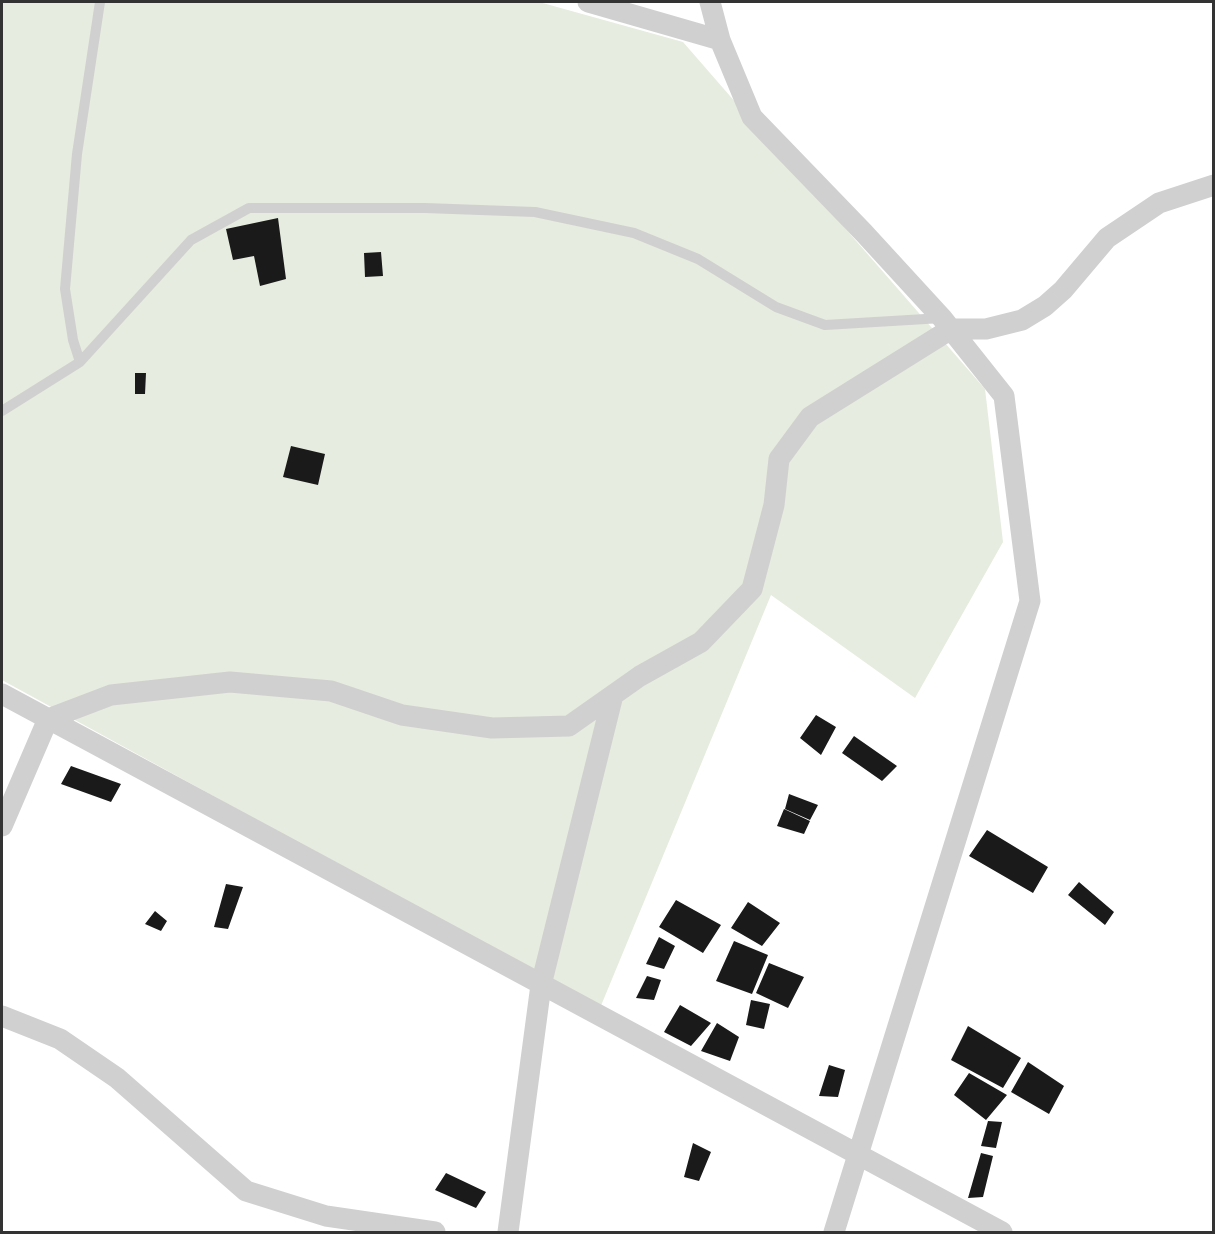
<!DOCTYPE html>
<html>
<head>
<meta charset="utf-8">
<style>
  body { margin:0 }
  #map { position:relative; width:1215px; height:1234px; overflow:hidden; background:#fff; font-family:"Sofia Sans Condensed",sans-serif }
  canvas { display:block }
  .frame { position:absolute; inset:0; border:3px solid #333; pointer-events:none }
</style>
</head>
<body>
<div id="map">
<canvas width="1215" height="1234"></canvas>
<div class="frame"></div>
</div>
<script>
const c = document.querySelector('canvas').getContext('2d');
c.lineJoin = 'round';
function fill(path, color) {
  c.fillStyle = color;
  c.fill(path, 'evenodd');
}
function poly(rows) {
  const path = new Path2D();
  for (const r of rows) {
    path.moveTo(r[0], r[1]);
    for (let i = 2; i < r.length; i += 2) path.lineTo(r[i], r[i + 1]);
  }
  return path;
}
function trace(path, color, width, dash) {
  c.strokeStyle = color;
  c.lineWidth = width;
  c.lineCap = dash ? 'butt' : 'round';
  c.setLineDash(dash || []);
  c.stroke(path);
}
fill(poly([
  [2,2,539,2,683,42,985,389,1003,542,915,698,771,595,600,1008,2,680]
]), '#e6ecdf');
fill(poly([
  [278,218,286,279,260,286,254,256,233,260,226,229],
  [381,252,383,276,365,277,364,253],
  [135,373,146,373,145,394,135,394],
  [291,446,325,454,318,485,283,477],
  [816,715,836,727,821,755,800,738],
  [854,736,897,766,882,781,842,753],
  [71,766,121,784,111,802,61,784],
  [789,794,818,805,810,820,785,809],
  [784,809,810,821,804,834,777,826],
  [987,830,1048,867,1033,893,969,856],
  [1079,882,1114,912,1105,925,1068,895],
  [226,884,243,887,228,929,214,927],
  [676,900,721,925,703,953,659,927],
  [748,902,780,923,762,946,731,928],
  [155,911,167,921,161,931,145,924],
  [659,937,675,946,664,969,646,964],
  [734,941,768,955,752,994,716,981],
  [769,963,804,977,788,1008,756,993],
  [647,976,661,980,654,1000,636,998],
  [751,1000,770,1004,764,1029,746,1025],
  [680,1005,711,1023,691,1046,664,1032],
  [717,1023,739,1037,730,1061,701,1051],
  [968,1026,1021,1058,1003,1088,951,1060],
  [1028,1062,1064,1086,1049,1114,1011,1092],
  [829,1065,845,1070,838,1097,819,1096],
  [969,1073,1007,1095,986,1120,954,1095],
  [988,1121,1002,1122,996,1148,981,1146],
  [693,1143,711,1152,699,1181,684,1177],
  [981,1153,993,1156,983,1197,968,1198],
  [446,1173,486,1192,476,1208,435,1190]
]), '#1a1a1a');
trace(poly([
  [80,362,73,340,65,289,77,154,100,2],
  [2,411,80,362,191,240,249,208,425,208,535,212,634,233,698,259,776,307,825,325,942,318]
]), '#d0d0d0', 10);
trace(poly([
  [588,2,720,40,752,117,864,233,942,318,1004,396,1030,601,834,1232],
  [710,2,720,40],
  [2,694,1002,1232],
  [2,826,48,719,111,695,230,682,331,691,402,715,492,728,569,726,640,676,701,642,752,589,774,505,779,459,810,417,951,329,986,329,1022,320,1045,306,1063,290,1107,238,1159,203,1214,185],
  [2,1016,60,1039,117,1078,246,1191,326,1216,435,1232],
  [508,1232,541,985,613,695]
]), '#d0d0d0', 21);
</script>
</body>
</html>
